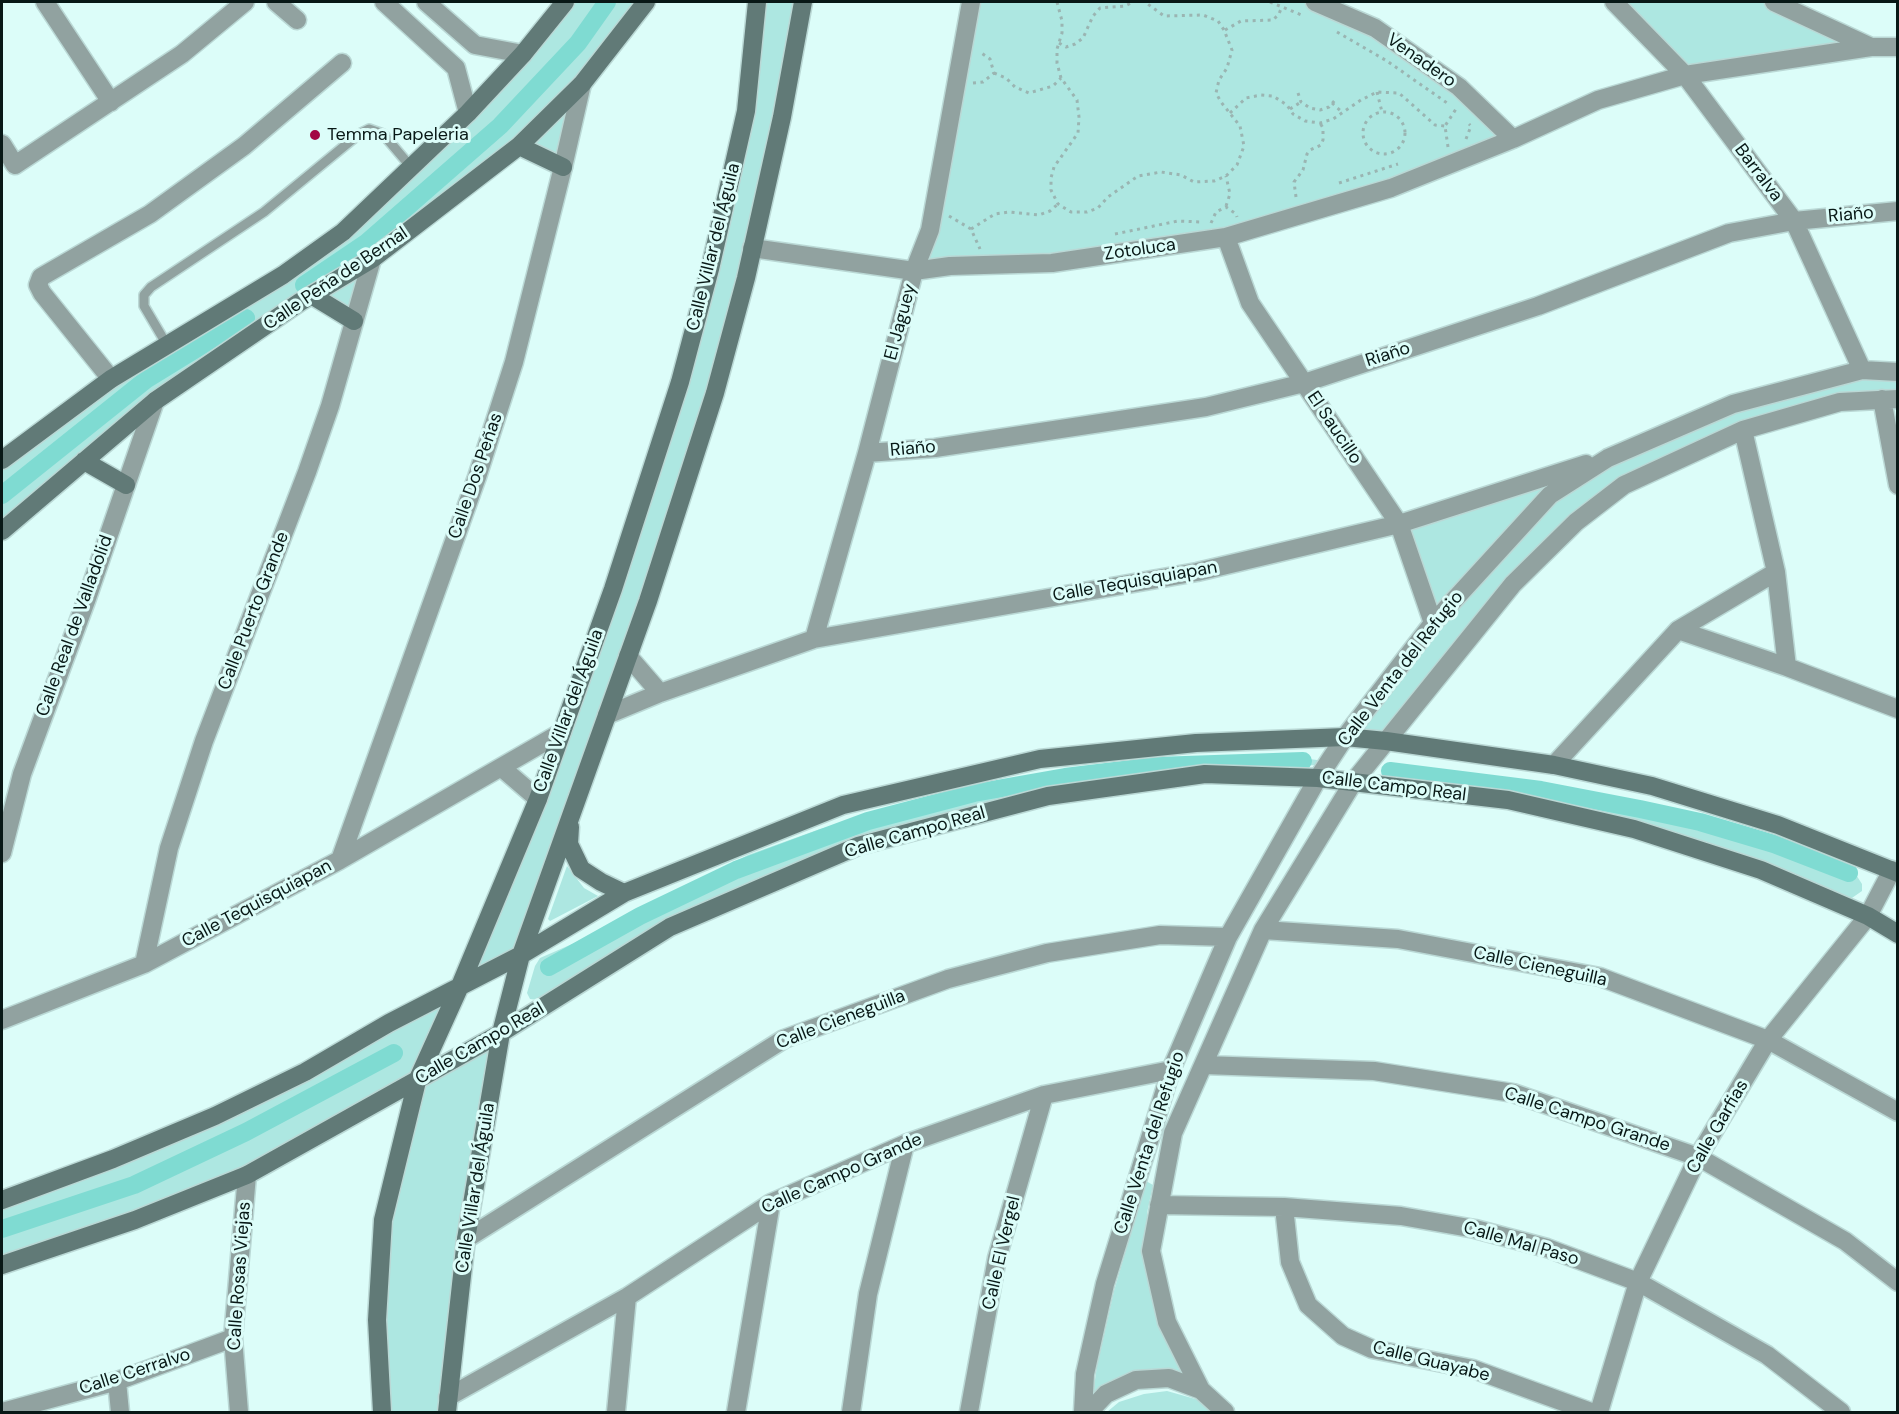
<!DOCTYPE html>
<html>
<head>
<meta charset="utf-8">
<style>
  body { margin:0 }
  #map { position:relative; width:1899px; height:1414px; overflow:hidden; background:#dcfdf9; font-family:"DM Sans",sans-serif }
  canvas { display:block }
  .frame { position:absolute; inset:0; border:3px solid #081816; pointer-events:none }
</style>
</head>
<body>
<div id="map">
<canvas width="1899" height="1414"></canvas>
<div class="frame"></div>
</div>
<script>
const c = document.querySelector('canvas').getContext('2d');
c.lineJoin = 'round';
function fill(path, color) {
  c.fillStyle = color;
  c.fill(path, 'evenodd');
}
function poly(rows) {
  const path = new Path2D();
  for (const r of rows) {
    if (r.length === 3) {
      path.moveTo(r[0] + r[2], r[1]);
      path.arc(r[0], r[1], r[2], 0, 2 * Math.PI);
      continue;
    }
    path.moveTo(r[0], r[1]);
    for (let i = 2; i < r.length; i += 2) path.lineTo(r[i], r[i + 1]);
  }
  return path;
}
function trace(path, color, width, dash) {
  c.strokeStyle = color;
  c.lineWidth = width;
  c.lineCap = dash ? 'butt' : 'round';
  c.setLineDash(dash || []);
  c.stroke(path);
}
function write(font, color, halo, rows, align = 'center') {
  c.font = font + ' "DM Sans",sans-serif';
  c.lineWidth = 6;
  c.setLineDash([]);
  c.textBaseline = 'middle';
  c.strokeStyle = halo;
  c.fillStyle = color;
  for (const [text, x, y, turn = 0] of rows) {
    c.save();
    c.translate(x, y);
    c.rotate((+turn || 0) * Math.PI / 180);
    c.textAlign = isNaN(turn) ? turn : align;
    if (halo) c.strokeText(text, 0, 0);
    c.fillText(text, 0, 0);
    c.restore();
  }
}
fill(poly([
  [565,2,646,2,582,84,563,167,519,146,372,259,354,321,313,296,155,401,2,531,2,460,343,232],
  [757,2,803,2,746,278,521,955,460,986,417,1080,501,1033,447,1412,382,1412,383,1220,416,1082,247,1175,2,1265,2,1200,113,1159,460,986,538,799,710,269],
  [971,2,1315,2,1375,28,1513,139,1226,237,914,271],
  [1614,2,1774,2,1871,47,1685,75],
  [1897,372,1897,399,1743,430,1576,522,1386,741,1345,737,1433,623,1399,524,1608,458,1733,404],
  [1276,757,1302,758,1317,760,1318,765,1208,769,840,849,539,1000,530,999,527,993,535,966,540,958,579,941,748,855,820,829,967,791,1129,767],
  [1393,766,1611,796,1687,813,1773,838,1853,870,1862,884,1862,891,1849,900,1721,849,1386,778,1384,772],
  [567,866,584,888,598,896,550,921,548,919],
  [1146,1181,1153,1185,1147,1213,1147,1269,1161,1331,1182,1375,1092,1401,1097,1366,1114,1291],
  [1167,1391,1199,1400,1214,1412,1107,1412,1119,1402,1144,1394]
]), '#ade7e1');
trace(poly([
  [304,285,366,243,500,126,578,43,607,2],
  [2,495,147,379,246,318],
  [1390,771,1541,790,1640,809,1700,822,1774,844,1849,873],
  [549,967,640,916,736,870,868,821,974,793,1065,777,1156,766,1303,761],
  [2,1229,134,1185,246,1132,394,1053]
]), '#7fdbd2', 18);
const lane = poly([
  [167,345,144,306,144,295,151,287,264,212,359,134,369,129,383,134,411,167]
]);
const street = poly([
  [45,2,111,102],
  [276,2,297,20],
  [384,2,456,68,468,113],
  [426,2,475,45,523,54],
  [1315,2,1375,28,1459,87,1513,139],
  [1614,2,1685,75,1794,221,1862,370],
  [1774,2,1871,47],
  [2,144,15,165,182,54,245,2],
  [1226,237,1250,303,1399,524,1433,623],
  [752,248,914,271,950,266,1052,263,1226,237,1391,188,1513,139,1598,100,1685,75,1871,47,1898,47],
  [111,379,42,293,38,285,41,277,150,214,244,146,342,63],
  [1882,399,1898,485],
  [1743,430,1776,572,1787,667],
  [867,453,935,448,1206,407,1304,383,1538,306,1729,233,1794,221,1898,211],
  [1678,630,1787,667,1898,709],
  [814,639,867,453,914,271,930,230,971,2],
  [628,656,660,693],
  [607,715,660,693,814,639,1197,572,1399,524,1586,464],
  [1554,765,1678,630,1776,572],
  [502,768,538,799],
  [2,853,22,774,86,601,155,401],
  [340,860,477,477,514,362,563,167,582,84],
  [1263,930,1398,939,1600,977,1768,1040,1898,1112],
  [144,964,169,848,204,741,307,472,330,406,372,259],
  [2,1020,144,964,340,860,562,732],
  [1204,1065,1374,1071,1513,1093,1698,1157,1845,1241,1898,1282],
  [1159,1205,1284,1207,1401,1216,1475,1229,1547,1248,1638,1282,1767,1355,1841,1412],
  [1284,1207,1290,1262,1308,1305,1343,1336,1372,1349,1473,1369,1591,1412],
  [466,1239,784,1039,948,979,1047,953,1160,935,1228,937],
  [117,1381,120,1412],
  [1201,1390,1167,1322,1151,1251,1173,1133,1263,930,1354,781,1513,584,1576,522,1624,485,1743,430,1840,402,1898,399],
  [448,1397,627,1297,771,1203,905,1144,1044,1095,1171,1070],
  [2,1412,117,1381,233,1338],
  [239,1412,233,1338,247,1175],
  [616,1412,627,1297],
  [736,1412,771,1203],
  [851,1412,868,1294,905,1144],
  [969,1412,997,1258,1044,1095],
  [1083,1412,1085,1374,1105,1284,1171,1070,1228,937,1318,778,1345,737,1433,623,1550,495,1608,458,1733,404,1862,370,1898,372],
  [1089,1412,1106,1394,1136,1380,1169,1378,1201,1390,1225,1412],
  [1599,1412,1638,1282,1698,1157,1768,1040,1868,916,1892,870]
]);
const secondary = poly([
  [519,146,563,167],
  [313,296,354,321],
  [2,460,111,379,283,275,343,232,468,113,523,54,565,2],
  [84,461,126,485],
  [2,531,155,401,300,302,372,259,519,146,582,84,646,2],
  [570,827,569,844,581,869,601,882,624,893],
  [2,1200,113,1159,215,1116,305,1072,389,1023,521,955,624,893,843,805,1040,759,1196,743,1345,737,1386,741,1554,765,1652,786,1778,825,1898,873],
  [2,1265,135,1220,247,1175,501,1033,670,927,858,846,1048,796,1205,774,1318,778,1508,800,1634,829,1761,870,1868,916,1898,934],
  [382,1412,377,1320,383,1220,417,1081,460,986,538,799,613,589,680,382,710,269,746,111,757,2],
  [447,1412,466,1239,501,1033,521,955,648,601,715,393,746,278,782,117,803,2]
]);
trace(lane, '#bad8d5', 12);
trace(street, '#bad8d5', 21);
trace(secondary, '#bad8d5', 21);
trace(poly([
  [1057,2,1062,21,1062,33,1057,49,1057,63,1061,78,1077,100,1079,117,1078,133,1054,167,1051,178,1051,190,1058,204,1071,212,1087,212,1098,208,1108,197,1138,176,1161,172,1181,175,1194,182,1214,181,1226,176,1237,165,1244,146,1240,126,1221,102,1216,93,1219,80,1227,68,1232,50,1224,30,1218,21,1203,15,1164,16,1145,2],
  [1270,2,1304,16],
  [1225,30,1241,21,1273,20,1279,14,1282,6],
  [1337,32,1387,61,1450,105],
  [1059,43,1066,47,1075,44,1083,38,1093,16,1100,8,1125,6,1133,2],
  [994,73,1006,78,1015,87,1029,93,1053,86,1061,78],
  [973,83,983,82,994,73,990,59,980,52],
  [1377,92,1382,112],
  [1298,93,1301,102,1310,108,1320,110,1329,107,1335,100],
  [1332,103,1342,112],
  [1290,109,1301,102],
  [1384,133,21],
  [1230,113,1246,98,1261,95,1273,96,1287,105,1293,114,1305,121,1320,123,1333,119,1361,100,1377,92,1399,93,1435,125,1445,126],
  [1466,139,1471,126,1469,124],
  [1448,147,1445,126,1456,109],
  [1339,183,1398,164],
  [1296,197,1294,182,1303,170,1307,154,1310,150,1321,145,1323,140,1323,128,1320,123],
  [1226,206,1230,194,1226,176],
  [949,216,971,229,980,249],
  [1211,223,1216,212,1226,207,1236,214,1237,217],
  [971,229,995,214,1009,212,1039,215,1050,211,1058,204],
  [1115,234,1178,221,1200,222]
]), '#9ab5b2', 3, [3, 4.5]);
trace(lane, '#91a2a0', 9);
trace(street, '#91a2a0', 18);
trace(secondary, '#617a77', 18);
for (const [x, y, r, color] of [
  [315,135,6,"#a20744"]
]) {
  const dot = new Path2D();
  dot.arc(x, y, r, 0, 2 * Math.PI);
  c.fillStyle = color;
  c.fill(dot);
  trace(dot, '#dcfdf9', 2);
}
write('18px', '#081816', '#dcfdf9', [
  ["Venadero",1421,61,35],
  ["Barralva",1758,173,53],
  ["Riaño",1851,215,-5],
  ["Calle Villar del Águila",714,247,-76],
  ["Zotoluca",1140,250,-8],
  ["Calle Peña de Bernal",336,279,-34],
  ["El Jaguey",901,322,-75],
  ["Riaño",1388,355,-18],
  ["El Saucillo",1334,428,56],
  ["Riaño",913,449,-5],
  ["Calle Dos Peñas",476,476,-71],
  ["Calle Tequisquiapan",1135,582,-10],
  ["Calle Puerto Grande",254,611,-69],
  ["Calle Real de Valladolid",75,626,-70],
  ["Calle Venta del Refugio",1401,669,-52],
  ["Calle Villar del Águila",569,711,-70],
  ["Calle Campo Real",1394,787,7],
  ["Calle Campo Real",915,833,-16],
  ["Calle Tequisquiapan",257,904,-28],
  ["Calle Cieneguilla",1540,967,12],
  ["Calle Cieneguilla",841,1020,-21],
  ["Calle Campo Real",480,1044,-30],
  ["Calle Campo Grande",1587,1120,18],
  ["Calle Garfias",1718,1127,-60],
  ["Calle Venta del Refugio",1150,1143,-72],
  ["Calle Campo Grande",842,1174,-24],
  ["Calle Villar del Águila",476,1188,-81],
  ["Calle Mal Paso",1521,1244,16],
  ["Calle El Vergel",1002,1253,-77],
  ["Calle Rosas Viejas",240,1276,-86],
  ["Calle Guayabe",1431,1362,14],
  ["Calle Cerralvo",135,1372,-18]
]);
write('18px', '#081816', '#dcfdf9', [
  ["Temma Papeleria",327,135]
], 'left');
</script>
</body>
</html>
